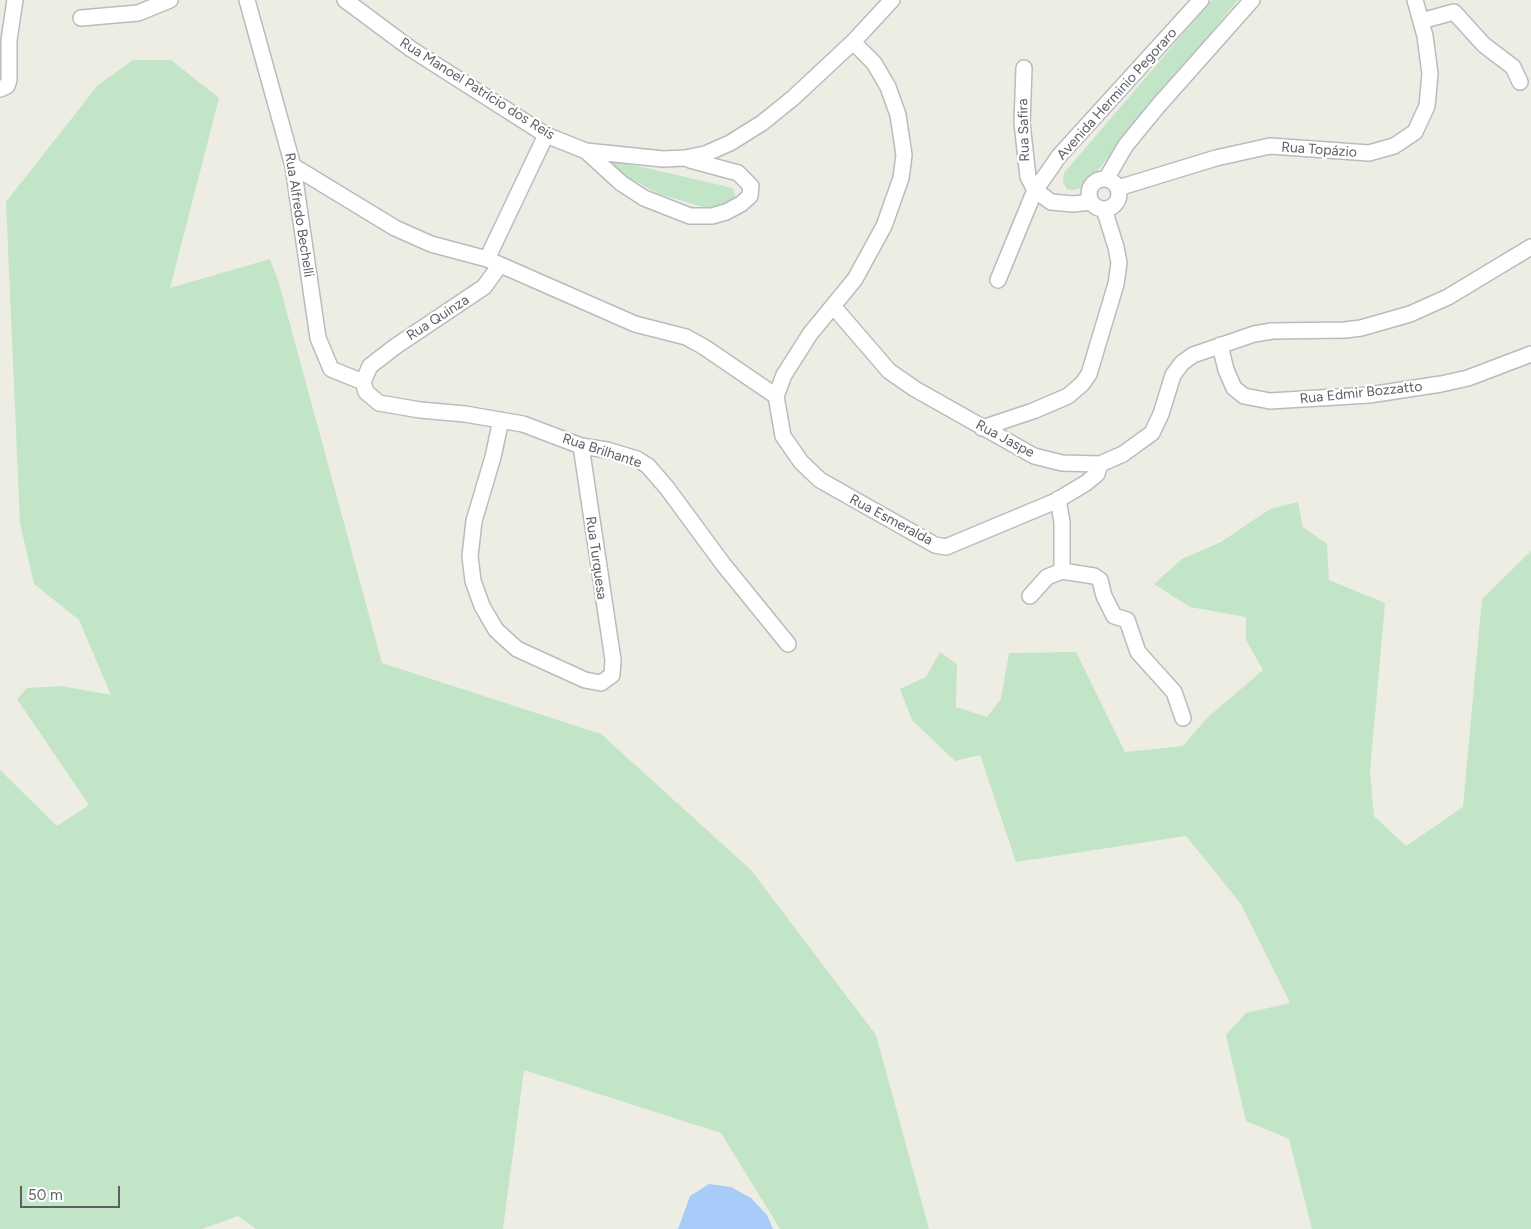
<!DOCTYPE html>
<html>
<head>
<meta charset="utf-8">
<style>
  body { margin:0 }
  #map { position:relative; width:1531px; height:1229px; overflow:hidden; background:#eeede4; font-family:Figtree,sans-serif }
  canvas { display:block }
  .scale { position:absolute; left:20px; top:1186px; width:100px; height:22px; box-sizing:border-box; border:2px solid #5c5f64; border-top:0; padding-left:6px; font-size:15px; line-height:18px; white-space:nowrap; color:#5c5f64; -webkit-text-stroke:4px #fff; paint-order:stroke }
</style>
</head>
<body>
<div id="map">
<canvas width="1531" height="1229"></canvas>
<div class="scale">50 m</div>
</div>
<script>
const c = document.querySelector('canvas').getContext('2d');
c.lineJoin = 'round';
function fill(path, color) {
  c.fillStyle = color;
  c.fill(path, 'evenodd');
}
function poly(rows) {
  const path = new Path2D();
  for (const r of rows) {
    if (r.length === 3) {
      path.moveTo(r[0] + r[2], r[1]);
      path.arc(r[0], r[1], r[2], 0, 2 * Math.PI);
      continue;
    }
    path.moveTo(r[0], r[1]);
    for (let i = 2; i < r.length; i += 2) path.lineTo(r[i], r[i + 1]);
  }
  return path;
}
function trace(path, color, width, dash) {
  c.strokeStyle = color;
  c.lineWidth = width;
  c.lineCap = dash ? 'butt' : 'round';
  c.setLineDash(dash || []);
  c.stroke(path);
}
function write(font, color, halo, rows, align = 'center') {
  c.font = font + ' Figtree,sans-serif';
  c.lineWidth = 4.5;
  c.setLineDash([]);
  c.textBaseline = 'middle';
  c.strokeStyle = halo;
  c.fillStyle = color;
  for (const [text, x, y, turn = 0] of rows) {
    c.save();
    c.translate(x, y);
    c.rotate((+turn || 0) * Math.PI / 180);
    c.textAlign = isNaN(turn) ? turn : align;
    if (halo) c.strokeText(text, 0, 0);
    c.fillText(text, 0, 0);
    c.restore();
  }
}
fill(poly([
  [1212,0,1238,0,1084,187,1073,190,1067,189,1063,182,1064,173],
  [133,60,171,60,219,98,170,288,270,259,278,280,382,663,601,734,751,870,876,1035,929,1229,780,1229,721,1133,524,1070,503,1229,256,1229,238,1216,202,1229,0,1229,0,770,57,826,89,805,17,699,27,688,61,686,111,695,79,620,34,584,20,523,6,202,98,85],
  [603,158,733,188,736,199,723,205,706,208,659,194,614,170],
  [1298,502,1303,527,1327,544,1329,580,1385,603,1370,772,1374,816,1406,846,1463,807,1482,599,1531,551,1531,1229,1312,1229,1289,1139,1246,1121,1226,1035,1246,1013,1290,1003,1241,904,1186,836,1016,862,980,755,955,761,912,720,900,689,926,677,940,652,957,664,956,707,987,717,1001,699,1009,653,1076,652,1125,752,1183,746,1207,718,1263,670,1246,640,1246,617,1190,607,1154,584,1182,559,1221,542,1270,509]
]), '#c2e4c7');
fill(poly([
  [709,1184,731,1187,751,1198,767,1215,773,1229,678,1229,690,1196]
]), '#a8ccfa');
const minor = poly([
  [247,0,293,166,318,338,331,369,363,382],
  [345,0,411,49,546,135,586,151,663,159,685,158,705,154,730,143,762,123,793,98,853,42,892,0],
  [81,18,138,13,170,0],
  [1421,21,1454,12,1484,45,1513,67,1520,82],
  [853,42,874,63,888,87,898,115,904,155,901,178,884,226,855,279,810,334,784,375,776,396,783,436,801,462,820,480,935,545,946,547,1056,501,1086,483,1097,474,1100,464],
  [1024,68,1022,123,1028,177,1035,190,1051,202,1073,204,1091,202],
  [0,89,7,86,9,80,9,40,15,0],
  [586,151,621,183,644,198,690,216,712,216,726,212,741,204,750,196,751,186,738,173,690,160],
  [293,166,395,228,431,244,487,259,635,324,686,337,704,347,776,396],
  [1104,194,15],
  [1106,179,1126,145,1158,106,1252,0],
  [1118,188,1216,158,1270,146,1369,153,1394,146,1415,132,1427,106,1430,74,1425,36,1415,0],
  [487,259,546,135],
  [500,265,484,287,396,346,370,366,363,382,366,392,379,403,420,410,465,414,523,424,581,446,607,450,637,459,648,466,667,488,723,564,788,644],
  [998,280,1035,190,1048,172,1059,156,1201,0],
  [833,306,889,371,915,389,1034,456,1062,463,1100,464,1123,454,1152,433,1161,414,1173,375,1182,363,1193,355,1254,334,1272,331,1345,330,1361,328,1410,314,1448,297,1531,247],
  [1220,345,1226,370,1234,388,1244,396,1270,401,1369,395,1441,384,1468,378,1531,354],
  [501,420,493,457,474,521,470,556,473,581,482,606,496,630,517,649,585,680,601,683,612,675,613,660,581,446],
  [982,428,1033,411,1068,396,1082,384,1089,374,1116,284,1119,263,1116,247,1104,209],
  [1062,571,1094,576,1100,580,1104,596,1114,616,1127,620,1138,652,1174,692,1183,718],
  [1030,596,1047,577,1062,571,1062,522,1058,499]
]);
trace(minor, '#b9bbc0', 18);
trace(minor, '#fff', 15);
write('14px', '#5c5f64', '#fff', [
  ["Rua Manoel Patrício dos Reis",477,89,32],
  ["Avenida Herminio Pegoraro",1117,94,-48],
  ["Rua Safira",1024,130,-92],
  ["Rua Topázio",1319,150,4],
  ["Rua Alfredo Bechelli",299,215,81],
  ["Rua Quinza",438,318,-33],
  ["Rua Edmir Bozzatto",1361,393,-6],
  ["Rua Jaspe",1005,439,28],
  ["Rua Brilhante",602,451,18],
  ["Rua Esmeralda",891,520,28],
  ["Rua Turquesa",596,558,82]
]);
</script>
</body>
</html>
